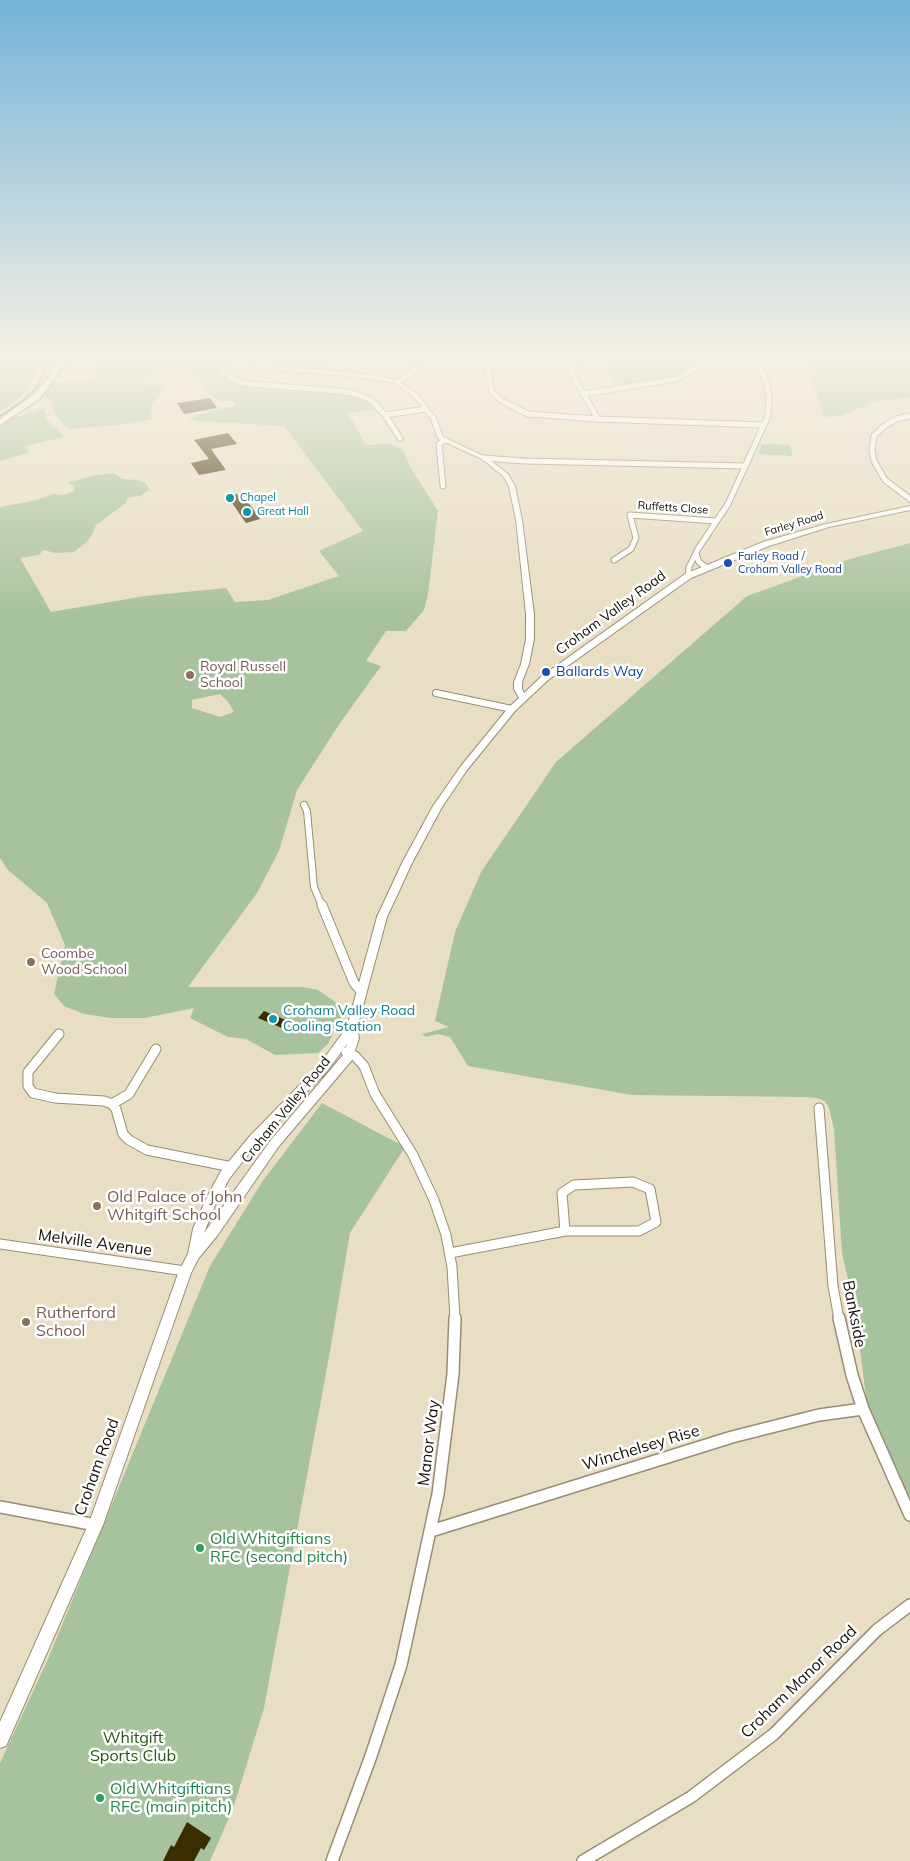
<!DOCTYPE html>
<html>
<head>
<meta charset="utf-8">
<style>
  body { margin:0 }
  canvas { display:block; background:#e9dec4 }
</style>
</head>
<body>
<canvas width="910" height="1861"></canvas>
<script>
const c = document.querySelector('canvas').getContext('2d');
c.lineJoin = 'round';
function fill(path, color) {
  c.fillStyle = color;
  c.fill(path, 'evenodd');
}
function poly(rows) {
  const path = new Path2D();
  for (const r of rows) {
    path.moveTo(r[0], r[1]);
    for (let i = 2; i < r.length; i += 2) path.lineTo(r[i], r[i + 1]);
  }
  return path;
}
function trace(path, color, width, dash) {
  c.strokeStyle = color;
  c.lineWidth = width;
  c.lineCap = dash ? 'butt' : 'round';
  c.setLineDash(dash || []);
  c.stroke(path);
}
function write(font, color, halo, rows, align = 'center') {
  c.font = font + ' Mulish,sans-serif';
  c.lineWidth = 5;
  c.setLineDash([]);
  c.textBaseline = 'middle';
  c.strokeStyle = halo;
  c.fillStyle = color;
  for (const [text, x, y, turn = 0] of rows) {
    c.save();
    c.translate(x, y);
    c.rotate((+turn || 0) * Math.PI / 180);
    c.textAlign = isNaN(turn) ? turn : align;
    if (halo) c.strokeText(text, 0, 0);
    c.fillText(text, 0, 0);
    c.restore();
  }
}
fill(poly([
  [0,354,40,354,36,373,22,396,0,411],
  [105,354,155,354,150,367,221,364,221,373,231,381,247,386,339,392,368,400,378,409,348,413,366,445,389,444,402,449,412,470,438,511,428,594,424,610,406,631,386,631,366,661,381,666,340,723,297,790,279,851,257,893,188,987,302,987,318,990,345,1009,328,1044,318,1053,275,1055,246,1039,228,1037,190,1018,194,1008,145,1018,111,1018,84,1014,64,1006,54,994,65,945,47,903,8,870,0,858,0,507,37,500,54,494,64,495,74,491,74,486,67,483,96,475,114,473,122,479,137,480,147,484,149,490,140,496,127,498,126,503,96,525,93,533,87,542,74,552,56,553,43,550,39,555,20,558,51,612,145,596,226,588,235,602,268,600,339,576,319,551,363,531,284,426,197,421,188,418,236,405,233,401,219,401,186,368,142,376,149,386,170,382,164,387,151,406,152,419,128,424,70,429,65,426,54,412,52,402,45,396,45,393,53,383,94,381],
  [220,694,228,702,234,712,220,717,192,708,192,700],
  [288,354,394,354,327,363,319,370,294,368,296,356],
  [631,354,692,354,697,358,696,363,690,368,667,380,617,386,606,370],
  [804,354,910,354,910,397,875,402,840,416,824,417],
  [43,409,48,421,64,437,24,446,30,452,0,461,0,428,13,418],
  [762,444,790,445,793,456,758,454],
  [910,543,910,1505,867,1404,855,1311,842,1253,834,1129,829,1108,825,1101,817,1098,806,1097,632,1095,468,1066,450,1037,438,1034,426,1037,422,1034,449,1027,435,1021,455,932,481,872,556,762,747,596,850,559],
  [322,1103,405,1147,350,1233,329,1357,264,1708,233,1809,210,1861,0,1861,0,1763,48,1659,210,1266,262,1182]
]), '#a7c39d');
fill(poly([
  [210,398,217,408,184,414,177,403],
  [228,433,237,444,211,449,226,470,199,475,191,463,209,459,194,440],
  [237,494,243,503,248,502,260,519,246,523,227,496],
  [264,1011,288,1021,282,1028,258,1018],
  [187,1822,211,1838,204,1850,201,1848,194,1861,163,1861,171,1845,174,1847]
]), '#3c2d01');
const minorFar3 = poly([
  [586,354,576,360,570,371,598,419],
  [494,364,488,372,492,392,502,401,528,414,598,419,763,425],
  [229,376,234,380,249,384,340,391,355,394,371,400,385,415,426,409],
  [397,382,416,370,431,366,467,362,494,364,503,354],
  [583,394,676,379,699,367,703,361,699,354],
  [385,415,400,438],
  [910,416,896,419,883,427,874,436,872,450,874,461,885,480,910,499],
  [484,458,524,461,746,466],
  [443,486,439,444,445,440],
  [696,554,699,562,707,568],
  [614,560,631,549,636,538,630,515,716,521],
  [688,576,689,567,698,549,728,504,768,416,769,397,767,385,756,354]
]);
const minorFar2 = poly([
  [436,693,512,709],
  [304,805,307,811,314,887,322,906]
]);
const minorFar1 = poly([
  [322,905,354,983,362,992],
  [59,1034,28,1072,28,1086,33,1093,55,1098,104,1101,112,1104,116,1109,123,1134,129,1140,147,1150,232,1167],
  [346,1052,355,1056,364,1066,375,1094,413,1155,434,1200,446,1235,452,1267,455,1319],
  [112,1104,129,1094,156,1049],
  [819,1108,833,1286,839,1319],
  [633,1182,650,1189,656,1222,639,1231,565,1231,562,1193,574,1185,633,1182],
  [0,1244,185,1271],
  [450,1253,565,1231]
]);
const minor = poly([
  [839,1318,852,1375,863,1409,910,1515],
  [0,1507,96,1525],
  [431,1531,732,1437,819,1415,863,1409],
  [332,1861,371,1756,401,1665,438,1494,453,1374,455,1318],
  [583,1861,691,1797,774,1734,877,1630,910,1605]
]);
const tertiary = poly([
  [214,354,221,354,242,362,261,365,347,372,380,376,399,381,417,394,436,418,443,437,486,457,508,474,515,486,522,520,534,614,534,639,529,664,522,682,522,689,524,693,542,676,685,574,763,542,826,524,910,506,910,510,829,527,769,546,691,578,548,680,515,711,467,770,442,807,412,863,387,917,357,1028,359,1038,352,1060,279,1146,217,1236,198,1259,191,1273,103,1525,6,1746,0,1748,0,1722,89,1523,179,1271,188,1254,193,1229,207,1197,221,1171,250,1136,320,1064,347,1027,377,917,402,863,433,806,461,766,509,707,519,698,514,689,514,682,521,664,526,639,526,614,516,520,509,486,503,476,482,459,438,439,431,419,413,396,395,383,347,376,261,369,239,364,214,354],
  [347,1044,343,1055,271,1140,204,1233,216,1203,229,1179,258,1142,328,1070,347,1044]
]);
const primary = poly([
  [60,354,68,354,54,380,39,399,0,425,0,419,33,395,47,379,60,354]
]);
trace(minorFar3, '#978d75', 7);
trace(minorFar2, '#978d75', 8);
trace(minorFar1, '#978d75', 11);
trace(minor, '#978d75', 14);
trace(tertiary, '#978d75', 2);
trace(primary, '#978d75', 3);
trace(minorFar3, '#fff', 5);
trace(minorFar2, '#fff', 6);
trace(minorFar1, '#fff', 9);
trace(minor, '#fff', 11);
fill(tertiary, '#fff');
fill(primary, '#fff');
trace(poly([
  [0,416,21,402,36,388,43,373,47,354]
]), '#443f32', 1);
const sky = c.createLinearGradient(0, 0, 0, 614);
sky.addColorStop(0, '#74b3d8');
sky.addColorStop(0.58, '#f5f0e4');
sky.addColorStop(1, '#f5f0e400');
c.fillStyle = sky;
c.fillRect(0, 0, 910, 614);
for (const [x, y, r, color] of [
  [230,498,5,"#0f9aa8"],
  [247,512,5,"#0f9aa8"],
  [728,563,5,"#1a4fb4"],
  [546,672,5,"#1a4fb4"],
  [190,675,5,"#8d6e63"],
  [31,962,5,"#8d6e63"],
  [273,1019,5,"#0f9aa8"],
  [97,1206,5,"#8d6e63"],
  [26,1322,5,"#8d6e63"],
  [200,1548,5,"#2e9e5b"],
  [100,1798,5,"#2e9e5b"]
]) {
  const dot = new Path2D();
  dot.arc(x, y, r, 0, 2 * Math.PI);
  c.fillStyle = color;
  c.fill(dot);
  trace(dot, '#fff', 2);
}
write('11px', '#0d838f', '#fff', [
  ["Chapel",240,498],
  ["Great Hall",257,512]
], 'left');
write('11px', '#131007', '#fff', [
  ["Ruffetts Close",673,508,4],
  ["Farley Road",794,524,-17]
]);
write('11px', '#164399', '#fff', [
  ["Farley Road /",738,557],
  ["Croham Valley Road",738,570]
], 'left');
write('14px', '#131007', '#fff', [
  ["Croham Valley Road",611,613,-36],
  ["Croham Valley Road",286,1110,-51]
]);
write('14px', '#785e54', '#fff', [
  ["Royal Russell",200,667],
  ["School",200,683],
  ["Coombe",41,954],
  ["Wood School",41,970]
], 'left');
write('14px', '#164399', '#fff', [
  ["Ballards Way",556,672]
], 'left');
write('14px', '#0d838f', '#fff', [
  ["Croham Valley Road",283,1011],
  ["Cooling Station",283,1027]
], 'left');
write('16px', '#785e54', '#fff', [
  ["Old Palace of John",107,1197],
  ["Whitgift School",107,1215],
  ["Rutherford",36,1313],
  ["School",36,1331]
], 'left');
write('16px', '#131007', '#fff', [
  ["Melville Avenue",95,1243,8],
  ["Bankside",854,1314,79],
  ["Manor Way",429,1443,-83],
  ["Winchelsey Rise",641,1448,-17],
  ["Croham Road",97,1467,-70],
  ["Croham Manor Road",799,1682,-44]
]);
write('16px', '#27864d', '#fff', [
  ["Old Whitgiftians",210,1539],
  ["RFC (second pitch)",210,1557],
  ["Old Whitgiftians",110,1789],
  ["RFC (main pitch)",110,1807]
], 'left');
write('16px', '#285513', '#fff', [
  ["Whitgift",133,1738],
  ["Sports Club",133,1756]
]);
</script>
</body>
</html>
